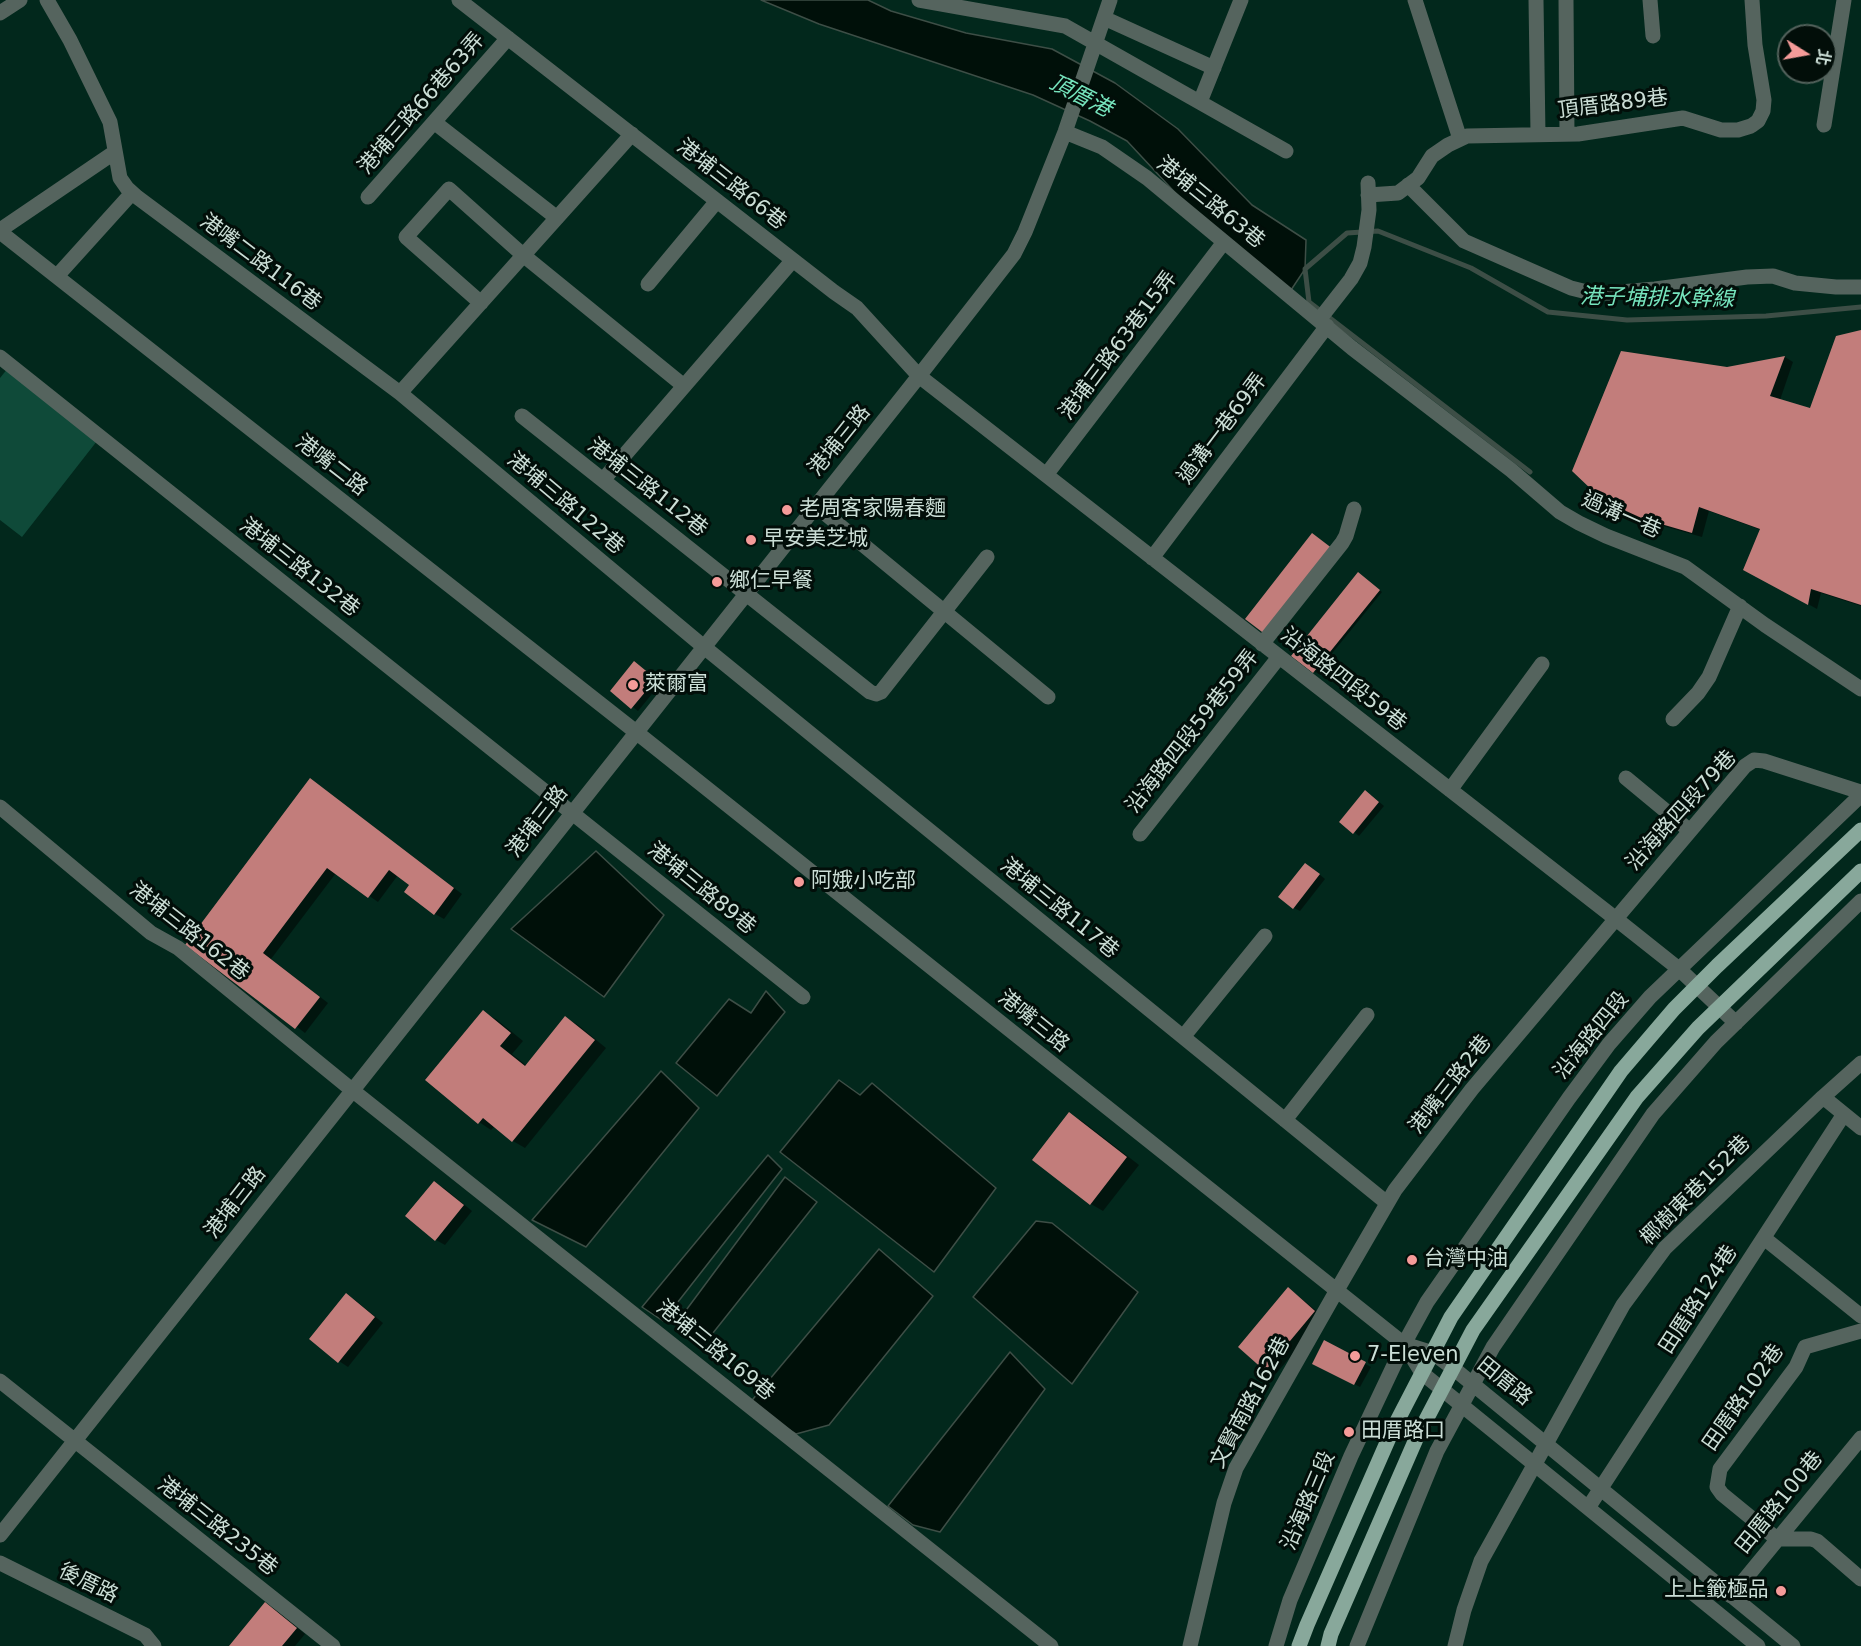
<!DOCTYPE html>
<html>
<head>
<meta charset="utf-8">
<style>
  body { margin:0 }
  #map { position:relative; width:1861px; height:1646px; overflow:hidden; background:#02281c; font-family:"DejaVu Sans","Noto Sans TC",sans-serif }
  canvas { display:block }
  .north { position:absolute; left:1777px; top:24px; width:60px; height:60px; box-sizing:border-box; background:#020e09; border:2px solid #52615b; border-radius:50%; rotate:101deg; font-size:16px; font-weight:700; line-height:24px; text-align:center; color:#cbded6 }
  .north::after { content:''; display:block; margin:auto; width:21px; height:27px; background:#f59b99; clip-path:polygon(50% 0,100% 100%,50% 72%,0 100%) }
</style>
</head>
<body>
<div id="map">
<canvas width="1861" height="1646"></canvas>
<div class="north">北</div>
</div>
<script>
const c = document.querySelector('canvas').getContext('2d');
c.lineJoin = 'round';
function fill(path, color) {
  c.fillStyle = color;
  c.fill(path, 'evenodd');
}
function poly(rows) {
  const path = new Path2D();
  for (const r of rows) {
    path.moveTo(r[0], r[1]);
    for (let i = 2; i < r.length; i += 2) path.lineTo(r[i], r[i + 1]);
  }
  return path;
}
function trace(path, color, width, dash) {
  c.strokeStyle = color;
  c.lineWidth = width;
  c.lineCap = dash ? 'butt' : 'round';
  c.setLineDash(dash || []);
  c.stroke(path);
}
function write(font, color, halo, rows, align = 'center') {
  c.font = font + ' "DejaVu Sans","Noto Sans TC",sans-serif';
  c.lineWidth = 6;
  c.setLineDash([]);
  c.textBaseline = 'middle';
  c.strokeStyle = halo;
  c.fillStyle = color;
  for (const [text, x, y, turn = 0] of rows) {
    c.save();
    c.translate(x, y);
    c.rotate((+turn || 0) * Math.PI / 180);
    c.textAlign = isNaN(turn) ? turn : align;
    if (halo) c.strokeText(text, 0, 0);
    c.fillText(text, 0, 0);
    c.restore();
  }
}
fill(poly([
  [8,368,97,441,22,537,0,520,0,378]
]), '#0f4a39');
const water = poly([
  [761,0,868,0,891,11,966,33,1052,49,1115,83,1178,129,1252,205,1306,240,1305,269,1291,290,1209,229,1127,141,1090,121,1033,95,819,24,761,0],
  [596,851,664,915,604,997,511,929,596,851],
  [766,991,785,1012,717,1096,676,1063,729,999,751,1013,766,991],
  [661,1071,699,1108,586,1247,532,1220,661,1071],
  [839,1080,860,1095,872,1083,996,1188,934,1272,780,1152,839,1080],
  [768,1155,782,1169,663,1321,642,1307,768,1155],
  [785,1177,817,1202,709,1338,681,1317,785,1177],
  [1036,1221,1052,1223,1138,1292,1072,1384,973,1297,1036,1221],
  [879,1249,933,1296,829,1425,796,1434,748,1405,879,1249],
  [1010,1352,1045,1389,940,1532,913,1525,888,1506,1010,1352]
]);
fill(water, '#001009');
trace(water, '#3d4e46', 1.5);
fill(poly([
  [1861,332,1861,606,1821,593,1817,609,1745,569,1761,530,1709,511,1702,537,1624,515,1614,509,1727,369,1785,357,1793,362,1780,400,1811,409],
  [1361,575,1382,592,1316,673,1293,655],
  [640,666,661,683,638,711,612,691],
  [320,786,462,894,444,919,435,914,411,885,398,875,378,902,336,873,271,959,328,1003,305,1033,187,944],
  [1371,795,1384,806,1359,836,1354,832],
  [1312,868,1325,879,1300,911,1294,908],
  [483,1012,496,1019,523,1041,512,1054,527,1066,566,1018,578,1025,606,1048,525,1148,513,1141,495,1126,491,1130,479,1122],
  [1069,1114,1082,1121,1139,1165,1103,1211,1091,1204],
  [434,1183,444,1188,472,1211,445,1245,436,1240],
  [1288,1289,1297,1295,1324,1317,1275,1375,1266,1369],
  [346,1295,355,1300,383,1323,348,1367,339,1361],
  [1324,1342,1371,1367,1360,1387,1314,1363],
  [265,1604,275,1609,305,1634,295,1646,231,1646]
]), '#0007');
trace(poly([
  [1530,472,1309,302,1305,269,1347,233,1378,231,1471,268,1548,312,1627,320,1766,316,1861,307]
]), '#3d4e46', 5);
fill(poly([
  [1861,330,1861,605,1811,589,1808,605,1743,570,1760,529,1699,507,1692,533,1613,510,1572,471,1621,351,1727,367,1785,356,1770,396,1810,408,1836,336],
  [1312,533,1333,549,1266,635,1245,619],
  [1358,572,1380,590,1313,673,1291,656],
  [634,661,656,679,631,709,610,691],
  [310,778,454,888,434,915,404,892,409,885,389,870,368,898,327,868,263,953,320,997,295,1029,185,945],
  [1365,790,1379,802,1353,834,1339,822],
  [1305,863,1320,874,1293,909,1278,897],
  [483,1010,511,1033,500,1046,525,1066,565,1016,595,1040,512,1142,483,1118,478,1124,425,1080],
  [1069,1112,1127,1157,1090,1205,1032,1160],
  [434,1181,464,1205,435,1241,405,1216],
  [1288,1287,1315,1311,1265,1371,1238,1347],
  [346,1293,375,1317,338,1363,309,1339],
  [1324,1340,1366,1362,1354,1385,1312,1364],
  [265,1602,297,1628,282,1646,229,1646]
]), '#c27d7b');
trace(poly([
  [47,0,70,40,110,122,120,178,127,188,137,197,400,393,704,647,1387,1203],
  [459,0,834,292,857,308,919,376,1616,919,1679,969,1736,1023],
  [919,0,1065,26,1286,151],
  [1415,0,1460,139],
  [1536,0,1538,134],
  [1566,0,1567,134],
  [1650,0,1653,36],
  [0,13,20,0],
  [1104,18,1214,68],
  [1200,102,1241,0],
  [434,122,557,218],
  [1824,125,1844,0],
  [1065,132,1102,147,1147,178,1352,348,1511,470,1560,512,1579,523,1606,536,1685,567,1765,625,1861,689],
  [1408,185,1464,241,1571,288,1591,293,1609,293,1655,289,1747,277,1773,276,1795,283,1836,287,1861,287],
  [1368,195,1398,193,1418,178,1432,156,1448,145,1467,136,1578,134,1683,118,1721,130,1738,130,1751,126,1758,121,1763,111,1764,100,1755,45,1752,0],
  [368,197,508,38],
  [0,230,115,152],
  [0,232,636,732,1404,1344,1422,1373,1758,1646],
  [57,276,132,193],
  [648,284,717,201],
  [481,303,406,237,449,189,523,255,684,386],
  [1319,320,1351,279,1360,263,1364,247,1369,210,1368,183],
  [0,357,803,997],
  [400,393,632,134],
  [522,416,870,692,876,694,881,692,987,557],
  [1046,475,1224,242],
  [603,480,793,260],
  [816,506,1048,697],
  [1152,558,1327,326],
  [1262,644,1342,543,1346,536,1354,509],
  [1673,719,1698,693,1709,677,1740,606],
  [1626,778,1690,831],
  [1450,790,1542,664],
  [0,807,151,933,178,948,352,1090,1051,1646],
  [1140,834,1279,657],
  [1183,1037,1265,936],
  [1823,1097,1861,1128],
  [1285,1120,1367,1015],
  [1764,1238,1861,1316],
  [1404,1344,1433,1353,1453,1368,1793,1646],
  [0,1381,333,1646],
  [1588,1508,1844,1114],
  [0,1535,919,376,1014,254,1025,232,1065,132,1110,0],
  [1777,1539,1722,1494,1717,1487,1720,1469,1796,1367,1805,1347,1861,1331],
  [1777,1539,1811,1539,1817,1541,1861,1579],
  [0,1563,145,1635,154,1646],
  [1731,1596,1861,1438],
  [1190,1646,1224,1503,1236,1468,1337,1290,1395,1190,1472,1089,1745,766,1754,760,1764,761,1861,792],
  [1276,1646,1290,1600,1351,1456,1404,1344,1427,1302,1569,1098,1609,1044,1650,997,1861,795],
  [1357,1646,1437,1451,1493,1347,1653,1114,1716,1042,1861,901],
  [1455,1646,1464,1610,1481,1561,1623,1305,1665,1248,1823,1097,1861,1063]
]), '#55645e', 15);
trace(poly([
  [1299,1646,1307,1625,1392,1431,1451,1317,1621,1071,1674,1009,1717,966,1861,830],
  [1328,1646,1331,1634,1416,1439,1473,1330,1637,1097,1698,1028,1861,871]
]), '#88a89b', 15);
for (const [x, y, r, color] of [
  [787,510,6,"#f59b99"],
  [751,540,6,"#f59b99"],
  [717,582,6,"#f59b99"],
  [633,685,6,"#f59b99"],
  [799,882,6,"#f59b99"],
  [1412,1260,6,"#f59b99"],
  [1355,1356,6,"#f59b99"],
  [1349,1432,6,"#f59b99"],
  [1781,1591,6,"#f59b99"]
]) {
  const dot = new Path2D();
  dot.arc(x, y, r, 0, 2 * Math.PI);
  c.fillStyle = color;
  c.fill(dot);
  trace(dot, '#020e09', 2);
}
write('21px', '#cbded6', '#020e09', [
  ["港埔三路66巷63弄",422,104,-49],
  ["頂厝路89巷",1613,105,-7],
  ["港埔三路66巷",731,185,38],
  ["港埔三路63巷",1210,203,39],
  ["港嘴二路116巷",260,263,37],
  ["港埔三路63巷15弄",1119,346,-53],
  ["過溝一巷69弄",1223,429,-53],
  ["港埔三路",840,441,-51],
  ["港嘴二路",331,466,38],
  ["港埔三路112巷",647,488,38],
  ["港埔三路122巷",565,504,40],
  ["過溝一巷",1621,516,24],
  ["港埔三路132巷",299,568,38],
  ["沿海路四段59巷",1343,680,38],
  ["沿海路四段59巷59弄",1193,732,-52],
  ["沿海路四段79巷",1682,811,-48],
  ["港埔三路",538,822,-52],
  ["港埔三路89巷",701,889,39],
  ["港埔三路117巷",1059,909,39],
  ["港埔三路162巷",189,932,38],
  ["港嘴三路",1033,1022,39],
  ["沿海路四段",1592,1036,-51],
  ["港嘴三路2巷",1451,1085,-52],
  ["椰樹東巷152巷",1696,1191,-45],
  ["港埔三路",236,1203,-52],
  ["田厝路124巷",1699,1300,-57],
  ["港埔三路169巷",715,1351,39],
  ["田厝路",1504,1382,39],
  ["田厝路102巷",1744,1398,-55],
  ["文賢南路162巷",1251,1403,-62],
  ["沿海路三段",1309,1501,-67],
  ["田厝路100巷",1780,1503,-51],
  ["港埔三路235巷",217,1527,38],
  ["後厝路",88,1584,26]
]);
write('21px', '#cbded6', '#020e09', [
  ["老周客家陽春麵",799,510],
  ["早安美芝城",763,540],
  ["鄉仁早餐",729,582],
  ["萊爾富",645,685],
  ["阿娥小吃部",811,882],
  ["台灣中油",1424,1260],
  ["7-Eleven",1367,1356],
  ["田厝路口",1361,1432],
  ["上上籤極品",1769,1591,"right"]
], 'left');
write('italic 22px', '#76e4bd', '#020e09', [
  ["頂厝港",1080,97,27],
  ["港子埔排水幹線",1657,299,1]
]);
</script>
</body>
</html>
